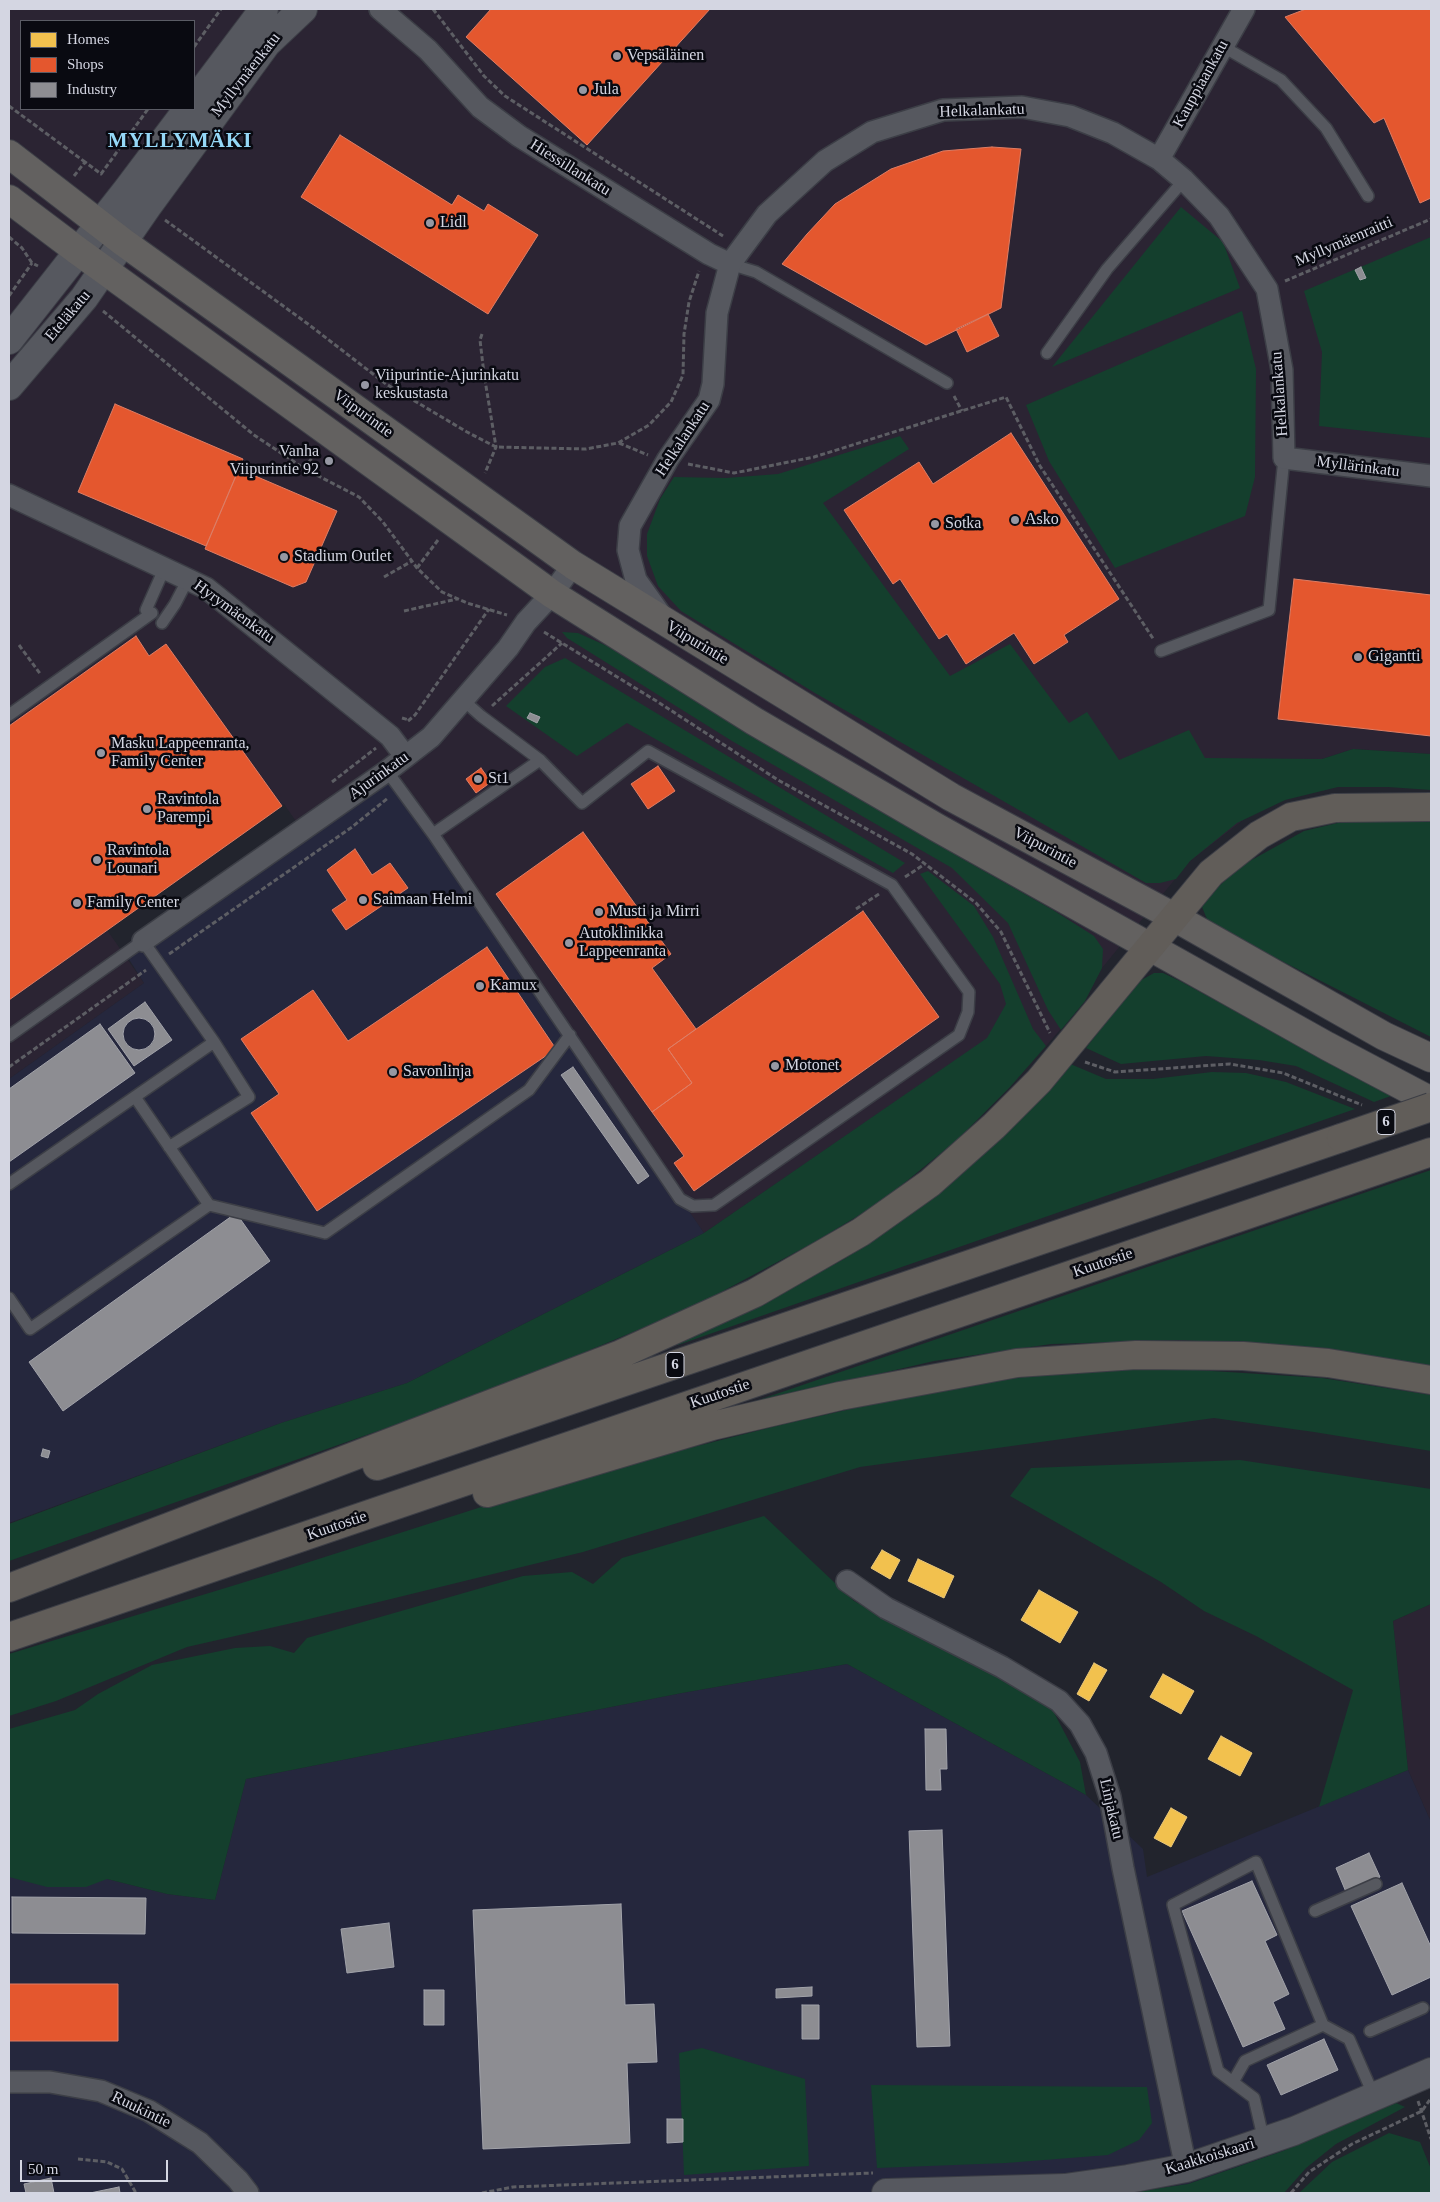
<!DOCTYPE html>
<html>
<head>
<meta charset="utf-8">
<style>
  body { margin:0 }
  #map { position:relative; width:1440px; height:2202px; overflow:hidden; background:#22242d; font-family:Georgia,serif }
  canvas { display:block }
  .frame { position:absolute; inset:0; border:10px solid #d4d6e2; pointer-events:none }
  .legend { position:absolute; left:20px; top:20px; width:175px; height:90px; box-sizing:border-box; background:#090a11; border:1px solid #5a5c65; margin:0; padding:6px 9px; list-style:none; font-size:15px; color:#d4d6e2 }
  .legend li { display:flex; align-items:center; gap:10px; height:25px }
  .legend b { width:25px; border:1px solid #5a5c65 }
  .scale { position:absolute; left:20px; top:2160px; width:148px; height:22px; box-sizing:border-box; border:2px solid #d4d6e2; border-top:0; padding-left:6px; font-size:15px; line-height:18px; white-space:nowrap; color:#d4d6e2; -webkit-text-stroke:4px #090a11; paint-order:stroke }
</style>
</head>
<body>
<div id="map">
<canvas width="1440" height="2202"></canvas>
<div class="frame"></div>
<ul class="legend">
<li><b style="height:14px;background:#f2c14e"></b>Homes</li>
<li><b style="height:14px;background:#e4572e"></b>Shops</li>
<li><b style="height:14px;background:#8d8d92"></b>Industry</li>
</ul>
<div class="scale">50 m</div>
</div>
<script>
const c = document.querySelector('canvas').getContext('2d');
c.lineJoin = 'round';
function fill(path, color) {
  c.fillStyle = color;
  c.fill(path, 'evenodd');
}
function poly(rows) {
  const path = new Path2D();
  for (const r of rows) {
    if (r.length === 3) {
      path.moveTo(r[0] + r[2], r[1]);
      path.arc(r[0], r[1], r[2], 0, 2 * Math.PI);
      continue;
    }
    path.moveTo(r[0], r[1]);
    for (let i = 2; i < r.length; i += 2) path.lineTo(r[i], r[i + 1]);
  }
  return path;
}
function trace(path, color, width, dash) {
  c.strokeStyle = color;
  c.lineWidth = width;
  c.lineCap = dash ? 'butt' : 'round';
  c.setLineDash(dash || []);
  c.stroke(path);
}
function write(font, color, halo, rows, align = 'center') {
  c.font = font + ' Georgia,serif';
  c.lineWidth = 5;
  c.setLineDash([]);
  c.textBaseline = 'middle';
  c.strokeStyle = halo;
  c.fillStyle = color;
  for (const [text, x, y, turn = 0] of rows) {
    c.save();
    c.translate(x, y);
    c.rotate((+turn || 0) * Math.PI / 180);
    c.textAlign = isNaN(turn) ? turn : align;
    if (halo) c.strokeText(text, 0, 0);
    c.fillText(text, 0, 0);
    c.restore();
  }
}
fill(poly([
  [9,9,1431,9,1431,754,1353,749,1322,759,1190,861,1102,968,1085,1001,1046,1046,987,1039,704,1233,680,1199,302,830,284,804,107,930,144,983,9,1079],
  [21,21,194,21,194,109,21,109],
  [1431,1604,1431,1822,1408,1770,1393,1621]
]), '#2b2433');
fill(poly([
  [387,771,704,1233,407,1383,281,1423,9,1523,9,1079,144,983,125,953],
  [847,1664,1086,1795,1143,1849,1147,1877,1408,1770,1431,1822,1431,2088,1283,2151,1188,2184,1127,2193,9,2193,9,1871,79,1872,167,1894,215,1900,246,1779,682,1693]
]), '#25273d');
fill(poly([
  [1181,207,1223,242,1240,288,1052,367],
  [1431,237,1431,438,1319,426,1322,352,1304,291],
  [1242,311,1256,369,1255,477,1245,516,1115,568,1049,461,1026,405],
  [900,436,909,449,823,503,950,676,1010,644,1069,723,1087,712,1119,760,1189,730,1205,758,1322,759,1353,749,1431,754,1431,790,1388,787,1338,787,1285,800,1237,823,1190,861,1176,879,1160,883,1146,883,815,693,681,611,658,586,647,556,647,534,660,499,674,477,726,478,778,474],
  [562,632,578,633,607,646,961,858,1053,910,1094,936,1103,949,1102,968,1085,1001,1061,1030,1048,1010,1008,923,952,868,732,741,567,638],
  [565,658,905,863,893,873,627,723,577,756,506,706,545,667],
  [1431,820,1431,1037,1209,924,1202,907,1212,893,1239,867,1304,831,1346,821],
  [928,871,974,906,993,937,1033,1029,1046,1046,1010,1087,957,1140,881,1202,813,1243,695,1306,497,1389,9,1561,9,1524,281,1423,407,1383,704,1233,987,1038,1006,1004,1000,984,920,874],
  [1154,973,1163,973,1180,981,1391,1096,1374,1102,1296,1066,1259,1060,1206,1056,1121,1064,1086,1048,1136,983],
  [1068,1063,1106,1079,1153,1079,1212,1072,1246,1073,1286,1082,1355,1109,678,1345,674,1341,748,1309,846,1258,947,1185],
  [1431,1170,1431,1367,1326,1348,1180,1340,1051,1344,934,1361,744,1405],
  [1149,1367,1322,1378,1431,1395,1431,1451,1314,1432,1214,1418,860,1467,583,1552,301,1621,187,1647,56,1701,9,1716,9,1654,281,1571,572,1478,784,1424,927,1392,1043,1374],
  [1240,1460,1431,1489,1431,1604,1393,1621,1408,1770,1319,1807,1353,1690,1256,1636,1204,1611,1161,1582,1010,1496,1031,1468],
  [764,1516,854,1601,1050,1705,1080,1762,1086,1795,847,1664,682,1693,246,1779,215,1900,167,1894,107,1879,86,1887,47,1887,9,1877,9,1729,75,1710,98,1694,152,1665,235,1648,270,1646,294,1653,307,1638,523,1576,572,1572,593,1584,622,1558],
  [702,2048,805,2079,809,2166,684,2175,679,2053],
  [871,2085,1147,2087,1152,2123,1139,2140,1108,2155,1006,2163,877,2168],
  [1396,2103,1405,2107,1336,2144,1306,2168,1284,2193,1127,2193,1188,2184,1283,2151],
  [1389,2133,1420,2142,1431,2169,1431,2193,1299,2193,1332,2162]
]), '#143f2d');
const homes = poly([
  [882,1550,900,1560,890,1579,871,1568,882,1550],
  [918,1559,954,1576,944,1598,908,1581,918,1559],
  [1039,1590,1078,1612,1060,1643,1021,1620,1039,1590],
  [1094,1663,1107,1670,1089,1701,1077,1694,1094,1663],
  [1163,1674,1194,1691,1181,1714,1150,1697,1163,1674],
  [1221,1736,1252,1753,1240,1776,1208,1759,1221,1736],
  [1171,1808,1187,1817,1171,1847,1154,1838,1171,1808]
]);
fill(homes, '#f2c14e');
trace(homes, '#e9c77a', 1);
const shops = poly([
  [491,9,710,9,587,145,466,37,491,9],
  [1306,9,1431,9,1431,198,1420,203,1384,118,1374,123,1285,17,1306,9],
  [340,135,452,205,458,195,484,211,488,204,538,235,488,314,301,197,340,135],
  [992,147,1021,149,1001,308,926,345,782,264,807,234,835,204,891,169,943,151,992,147],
  [988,314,999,336,967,352,956,329,988,314],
  [115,404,243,459,206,546,78,492,115,404],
  [1011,433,1119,599,1064,635,1068,642,1034,664,1014,633,966,664,947,634,939,639,900,579,893,584,844,510,919,462,933,484,1011,433],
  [239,469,337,511,306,582,293,587,205,549,239,469],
  [1294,579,1431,595,1431,736,1278,719,1294,579],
  [136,636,149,656,166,644,282,806,9,1000,9,726,136,636],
  [658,766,675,791,648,809,631,784,658,766],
  [481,768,491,782,476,793,466,779,481,768],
  [583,832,671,954,652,968,696,1029,668,1049,692,1083,652,1112,496,894,583,832],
  [355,849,372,875,390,863,408,888,346,930,332,910,347,900,327,870,355,849],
  [863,911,939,1017,694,1191,674,1163,684,1156,652,1112,692,1083,668,1049,863,911],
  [487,947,556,1049,317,1211,251,1113,279,1094,241,1039,313,990,348,1041,487,947],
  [9,1984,118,1984,118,2041,9,2041,9,1984]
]);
fill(shops, '#e4572e');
trace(shops, '#df7d64', 1);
const industry = poly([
  [1361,267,1366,278,1360,280,1355,270,1361,267],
  [530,713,540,717,537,723,527,718,530,713],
  [145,1002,172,1040,134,1066,108,1029,145,1002],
  [139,1034,16],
  [100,1024,135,1073,9,1162,9,1089,100,1024],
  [573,1067,649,1176,638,1184,561,1075,573,1067],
  [236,1213,270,1261,63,1411,29,1362,236,1213],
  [43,1449,50,1451,48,1458,41,1456,43,1449],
  [925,1729,946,1729,947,1769,940,1769,941,1790,926,1790,925,1729],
  [942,1830,950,2046,917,2047,909,1831,942,1830],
  [1369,1853,1380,1877,1346,1892,1336,1868,1369,1853],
  [1252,1881,1277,1935,1265,1941,1289,1994,1273,2002,1285,2029,1243,2047,1182,1911,1252,1881],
  [1402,1883,1431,1947,1431,1977,1392,1995,1351,1906,1402,1883],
  [12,1897,146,1898,145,1934,12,1933,12,1897],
  [621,1904,625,2005,654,2004,657,2062,627,2063,630,2143,483,2149,473,1910,621,1904],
  [389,1923,394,1967,347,1973,341,1929,389,1923],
  [812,1987,812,1996,776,1998,776,1989,812,1987],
  [424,1990,444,1990,444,2025,424,2025,424,1990],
  [802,2005,819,2005,819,2039,802,2039,802,2005],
  [1324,2039,1338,2070,1281,2095,1267,2065,1324,2039],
  [667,2119,683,2119,683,2142,667,2143,667,2119],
  [51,2178,54,2193,26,2193,24,2184,51,2178],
  [119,2187,120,2193,90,2193,119,2187]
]);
fill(industry, '#8d8d92');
trace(industry, '#a2a3aa', 1);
const lane = poly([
  [1222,46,1281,80,1326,128,1368,196],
  [730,264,756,272,947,383],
  [1047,353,1107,269,1184,180],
  [146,610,165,567],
  [162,623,175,604,188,579],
  [1161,651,1269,610,1284,458],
  [9,715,152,613],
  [387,771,433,834,680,1199,693,1206,714,1205,959,1035,968,1012,969,992,892,885,648,751,582,803,540,760],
  [433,834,540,760,481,716,463,700],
  [9,1036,143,941,214,1042,9,1184],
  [135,1097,209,1205],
  [169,1147,249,1097,214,1042],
  [9,1298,30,1329,209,1205,325,1233,529,1090,570,1035],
  [1315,1911,1376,1884],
  [1370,2031,1423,2008],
  [1233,2082,1245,2061,1323,2025],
  [1264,2141,1254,2098,1218,2071,1173,1905,1256,1862,1323,2025,1349,2039,1374,2096]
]);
const street = poly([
  [380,9,428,50,480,107,519,136,709,254,730,264],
  [1159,159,1244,9],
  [9,495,206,588,390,736,405,756],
  [663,618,636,580,628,550,630,526,668,459,709,400,713,384,717,313,730,264,767,214,825,161,872,132,943,110,1022,107,1070,116,1113,133,1159,159,1184,180,1219,216,1267,289,1282,370,1284,458,1431,476],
  [143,941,387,771,431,737,508,648,526,622,552,594,573,565],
  [847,1581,886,1608,1002,1667,1059,1701,1080,1724,1096,1753,1110,1797,1123,1868,1186,2168],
  [9,2082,50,2082,101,2091,149,2111,200,2143,238,2180,248,2193]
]);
const secondary = poly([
  [194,102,264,9],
  [9,340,127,190,188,109],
  [9,386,84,298,147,207,267,43,303,9],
  [886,2193,1065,2188,1128,2179,1186,2168,1294,2131,1431,2072]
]);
const primary = poly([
  [9,154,123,242,573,565,951,797,1174,917,1384,1036,1431,1058],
  [9,199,78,251,552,594,754,721,936,827,1327,1046,1431,1101]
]);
const highway = poly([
  [377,1466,1341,1138],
  [487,1493,712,1426,840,1396,1017,1363,1136,1355,1243,1356,1328,1363,1431,1380],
  [9,1588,621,1354,755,1293,861,1232,930,1183,994,1126,1039,1081,1211,873,1259,835,1291,817,1335,808,1431,807],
  [9,1637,1431,1152]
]);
trace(lane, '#3c3e46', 14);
trace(street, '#3c3e46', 24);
trace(secondary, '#3c3e46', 30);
trace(primary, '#3c3e46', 30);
trace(highway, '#3c3e46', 30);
trace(poly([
  [433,9,484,76,505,96,723,236],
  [194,47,221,9],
  [9,106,85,162],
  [74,176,85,162,101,174,148,109],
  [165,220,308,324,386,384,467,432,496,447,586,449,618,443,649,425,671,402,683,375,684,334,689,302,699,271],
  [9,237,22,248,32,263,38,266],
  [1285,281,1431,219],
  [9,296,32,263],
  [103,311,254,435,305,469,359,497,383,522,417,568,442,592,467,603,507,615],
  [482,334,480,340,484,374,496,447,485,473],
  [954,396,962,411],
  [379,397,390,386],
  [619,443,648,455],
  [688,464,734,473,814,457,1006,397,1040,466,1154,640],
  [305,469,315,452],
  [417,568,438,540],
  [384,577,412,561],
  [404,611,457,599],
  [544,632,658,702,778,780,912,854,976,903,1001,932,1050,1033],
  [19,645,41,675],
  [492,706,562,643],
  [402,718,409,720],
  [408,721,415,715,489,609],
  [332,782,376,748],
  [905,877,925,864],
  [856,909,879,894],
  [169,954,352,827,388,798],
  [1085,1062,1115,1072,1230,1064,1283,1073,1362,1105],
  [9,1067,146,970],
  [1418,2101,1431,2139],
  [78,2159,107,2162,122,2169,136,2193],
  [482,2193,513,2187,873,2173],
  [1291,2193,1309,2172,1352,2144,1422,2111,1431,2098]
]), '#5d5e64', 3, [5, 2.5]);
trace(lane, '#56585f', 11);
trace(street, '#56585f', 21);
trace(secondary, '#56585f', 28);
trace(primary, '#636160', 28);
trace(highway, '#615d59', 28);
const highwayBridge = poly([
  [1341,1138,1431,1107]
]);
trace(highwayBridge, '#3c3e46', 30, []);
trace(highwayBridge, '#615d59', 28);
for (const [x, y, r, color] of [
  [617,56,5,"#9698a3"],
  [583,90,5,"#9698a3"],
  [430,223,5,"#9698a3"],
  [365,385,5,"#9698a3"],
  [329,461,5,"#9698a3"],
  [1015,520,5,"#9698a3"],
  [935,524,5,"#9698a3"],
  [284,557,5,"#9698a3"],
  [1358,657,5,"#9698a3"],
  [101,753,5,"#9698a3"],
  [478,779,5,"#9698a3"],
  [147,809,5,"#9698a3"],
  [97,860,5,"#9698a3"],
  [363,900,5,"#9698a3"],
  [77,903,5,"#9698a3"],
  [599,912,5,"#9698a3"],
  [569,943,5,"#9698a3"],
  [480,986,5,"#9698a3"],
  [775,1066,5,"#9698a3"],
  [393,1072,5,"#9698a3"]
]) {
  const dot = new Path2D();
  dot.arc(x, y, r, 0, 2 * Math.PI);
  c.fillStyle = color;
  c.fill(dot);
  trace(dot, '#090a11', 2);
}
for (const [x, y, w] of [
  [1386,1122,18],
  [675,1365,18]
]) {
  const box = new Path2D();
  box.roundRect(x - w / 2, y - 12.5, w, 25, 4);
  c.fillStyle = '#090a11';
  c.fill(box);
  trace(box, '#d4d6e2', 1);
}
write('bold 15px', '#d4d6e2', null, [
  ["6",1386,1122],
  ["6",675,1365]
]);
write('16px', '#d4d6e2', '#090a11', [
  ["Vepsäläinen",627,56],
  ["Jula",593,90],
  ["Lidl",440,223],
  ["Viipurintie-Ajurinkatu",375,376],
  ["keskustasta",375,394],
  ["Vanha",319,452,"right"],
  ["Viipurintie 92",319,470,"right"],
  ["Asko",1025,520],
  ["Sotka",945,524],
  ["Stadium Outlet",294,557],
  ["Gigantti",1368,657],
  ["Masku Lappeenranta,",111,744],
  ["Family Center",111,762],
  ["St1",488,779],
  ["Ravintola",157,800],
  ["Parempi",157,818],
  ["Ravintola",107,851],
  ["Lounari",107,869],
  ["Saimaan Helmi",373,900],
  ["Family Center",87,903],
  ["Musti ja Mirri",609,912],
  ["Autoklinikka",579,934],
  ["Lappeenranta",579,952],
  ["Kamux",490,986],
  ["Motonet",785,1066],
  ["Savonlinja",403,1072]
], 'left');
write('16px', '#d4d6e2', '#090a11', [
  ["Myllymäenkatu",246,75,-52],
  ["Kauppiaankatu",1201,84,-61],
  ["Helkalankatu",982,111,-2],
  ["Hiessillankatu",570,168,32],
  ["Myllymäenraitti",1344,242,-23],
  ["Eteläkatu",68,316,-50],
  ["Helkalankatu",1280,394,-94],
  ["Viipurintie",363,414,36],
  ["Helkalankatu",683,439,-57],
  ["Myllärinkatu",1358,467,7],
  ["Hyrymäenkatu",234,612,36],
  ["Viipurintie",697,643,31],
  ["Ajurinkatu",379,776,-36],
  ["Viipurintie",1045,848,28],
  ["Kuutostie",1103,1263,-19],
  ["Kuutostie",720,1394,-19],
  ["Kuutostie",337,1526,-19],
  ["Linjakatu",1111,1809,77],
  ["Ruukintie",141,2110,26],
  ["Kaakkoiskaari",1210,2157,-17]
]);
c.letterSpacing = '1px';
write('bold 21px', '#95d8f7', '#090a11', [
  ["MYLLYMÄKI",180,142]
]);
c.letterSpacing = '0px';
</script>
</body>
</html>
